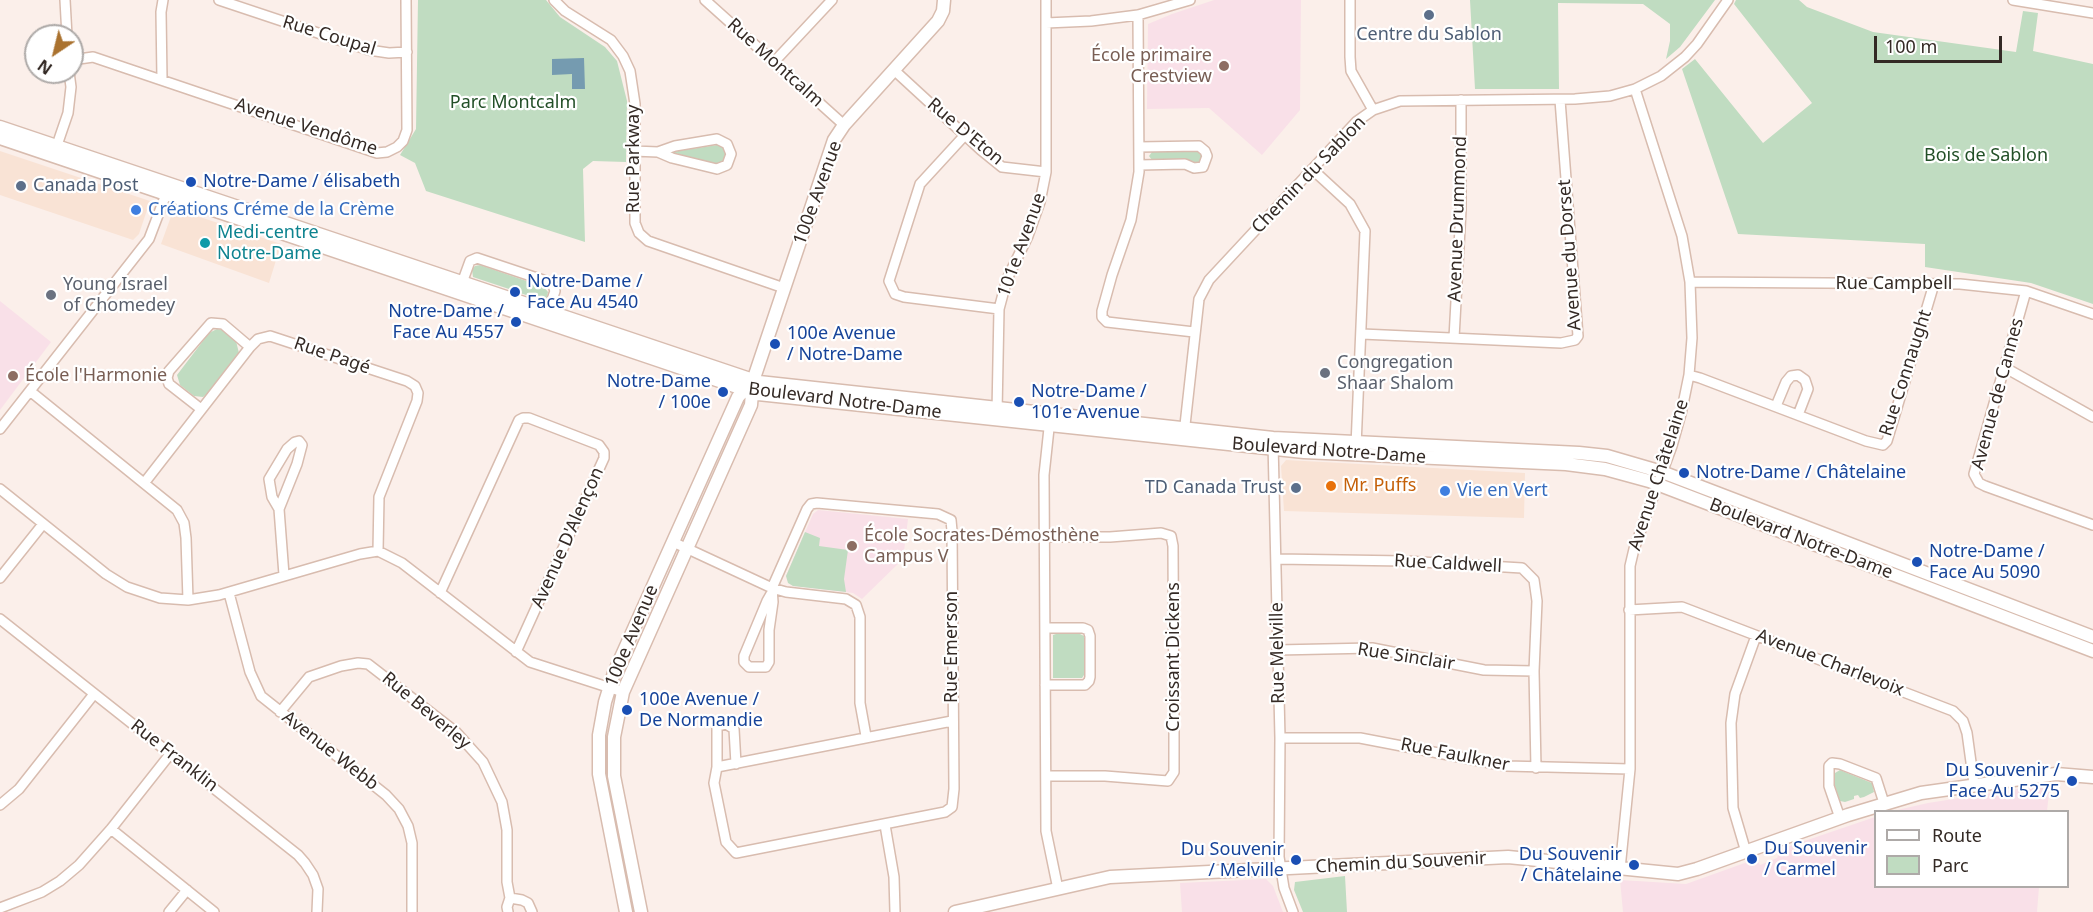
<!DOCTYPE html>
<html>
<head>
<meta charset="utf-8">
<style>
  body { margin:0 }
  #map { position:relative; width:2093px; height:912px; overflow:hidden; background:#fbefea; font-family:"Noto Sans",sans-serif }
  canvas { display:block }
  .legend { position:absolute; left:1874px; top:810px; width:195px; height:78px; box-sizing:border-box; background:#fff; border:2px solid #aeaaa8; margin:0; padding:8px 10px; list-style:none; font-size:18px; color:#342a25 }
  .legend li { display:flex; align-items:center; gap:12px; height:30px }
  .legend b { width:30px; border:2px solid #aeaaa8 }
  .north { position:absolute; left:24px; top:24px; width:60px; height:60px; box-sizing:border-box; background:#fff; border:2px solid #aeaaa8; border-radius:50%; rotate:215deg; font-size:16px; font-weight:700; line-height:24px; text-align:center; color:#342a25 }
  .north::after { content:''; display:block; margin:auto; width:21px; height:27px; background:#aa722f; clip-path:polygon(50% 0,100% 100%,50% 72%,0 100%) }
  .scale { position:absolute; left:1874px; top:36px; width:128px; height:27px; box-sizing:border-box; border:3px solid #342a25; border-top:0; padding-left:8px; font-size:18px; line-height:21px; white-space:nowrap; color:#342a25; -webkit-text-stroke:4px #fff; paint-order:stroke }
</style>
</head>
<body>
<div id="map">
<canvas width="2093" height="912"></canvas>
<ul class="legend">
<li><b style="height:8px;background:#fff"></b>Route</li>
<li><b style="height:16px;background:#c0dcc1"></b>Parc</li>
</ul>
<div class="north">N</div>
<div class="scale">100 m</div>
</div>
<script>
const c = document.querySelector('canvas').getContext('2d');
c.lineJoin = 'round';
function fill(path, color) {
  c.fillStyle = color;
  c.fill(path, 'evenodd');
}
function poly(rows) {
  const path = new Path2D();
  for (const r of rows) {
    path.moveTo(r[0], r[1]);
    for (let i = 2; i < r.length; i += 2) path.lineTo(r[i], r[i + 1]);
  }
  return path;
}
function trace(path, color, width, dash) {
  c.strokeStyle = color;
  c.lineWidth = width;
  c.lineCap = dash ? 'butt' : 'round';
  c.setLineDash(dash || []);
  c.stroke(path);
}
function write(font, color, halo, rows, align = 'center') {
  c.font = font + ' "Noto Sans",sans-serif';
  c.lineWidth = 4.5;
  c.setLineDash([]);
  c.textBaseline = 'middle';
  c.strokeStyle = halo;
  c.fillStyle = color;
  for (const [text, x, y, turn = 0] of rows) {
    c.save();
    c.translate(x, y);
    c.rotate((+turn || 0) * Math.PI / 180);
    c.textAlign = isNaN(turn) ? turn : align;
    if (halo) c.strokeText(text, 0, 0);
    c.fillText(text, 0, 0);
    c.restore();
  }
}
fill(poly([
  [0,151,150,201,139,234,133,240,0,195],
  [176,209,281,244,269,283,161,244,173,211],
  [1286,460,1525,473,1524,518,1284,511,1281,466]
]), '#f9e3d5');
fill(poly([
  [1214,0,1301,0,1300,110,1262,155,1209,108,1147,109,1148,24,1172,14],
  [0,301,51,342,0,410],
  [818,510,908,519,903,559,862,599,853,593,793,586,787,580,786,576,813,514],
  [2050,784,2047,811,1893,811,1928,803],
  [1875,817,1876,886,2039,887,2037,912,1623,912,1620,880,1686,884,1756,859,1760,865,1777,858,1781,849],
  [1266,879,1273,886,1283,912,1182,912,1180,883]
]), '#f9e0e8');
fill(poly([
  [418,0,546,0,560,17,605,47,617,61,627,101,626,162,593,161,583,169,585,242,426,191,415,163,400,155,416,129],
  [1470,0,1715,0,1680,47,1666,59,1670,41,1670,24,1643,4,1558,3,1559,89,1475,89],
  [1736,0,1799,0,1807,7,1873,32,2016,52,2023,11,2038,13,2033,51,2093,64,2093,304,2031,283,1925,267,1925,244,1738,234,1682,69,1695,59,1763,143,1812,103,1734,4],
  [717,145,723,147,727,154,725,161,715,165,672,152],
  [1197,151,1202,156,1201,161,1199,163,1190,161,1152,160,1149,156,1152,152],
  [480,265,544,287,548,292,547,297,544,301,520,293,520,290,516,288,515,291,473,277,472,270,475,266],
  [217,329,222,330,236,341,239,353,207,394,203,397,194,396,180,385,177,375,209,333],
  [805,532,820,538,819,546,848,550,844,579,846,592,793,586,788,583,786,576],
  [1056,634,1080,634,1084,636,1084,675,1082,678,1053,678,1053,635],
  [1840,770,1872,783,1874,792,1864,797,1860,798,1858,795,1854,796,1854,799,1845,802,1840,801,1835,786,1835,773],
  [1345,876,1347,912,1303,912,1294,890,1295,882]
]), '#c0dcc1');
fill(poly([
  [584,58,585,89,572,89,572,74,552,75,552,59]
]), '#759bb0');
const minor = poly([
  [65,0,67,36],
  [219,0,369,50,389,53,407,52],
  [554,0,565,11,611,40,623,56,630,71,635,104,635,223,639,233,648,241,784,288],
  [705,0,844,125],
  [1350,0,1350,57,1351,71,1373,110],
  [2013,0,2093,13],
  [1138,15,1139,172,1131,220,1112,275,1102,311,1102,317,1107,322,1194,332],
  [1046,23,1091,21,1138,15,1190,0],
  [72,60,93,57,377,153,387,152,397,147,403,141,407,130,406,0],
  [774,62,832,0],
  [894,70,981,150,1002,167,1046,172],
  [162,79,161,12,163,0],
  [965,135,920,184,889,281,895,294,904,297,999,309],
  [1139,147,1199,146,1205,151,1207,156,1203,167,1194,168,1185,164,1140,165],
  [55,151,68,113,71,87,69,72],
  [634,151,658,152,672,158,717,169,727,165,731,154,727,144,717,139,675,146,658,152],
  [1312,169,1350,204,1365,231,1356,446],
  [1690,282,1960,284,2026,291,2093,314],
  [462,283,470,261,477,258,549,282,553,285,555,291,547,315],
  [2026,291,1974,474,1979,483,1985,486,2093,525],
  [1362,334,1561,343,1575,340,1578,336,1560,100],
  [1454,338,1461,210,1461,100],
  [2004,370,2011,371,2093,417],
  [1689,375,1700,378,1866,441,1883,445,1887,441,1934,284],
  [30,391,177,510,184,523,186,538,188,600],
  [1776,406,1786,382,1791,376,1798,375,1805,380,1808,389,1798,415],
  [201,409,169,384,167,378,169,371,211,323,223,324,250,347],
  [997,412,999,309,1007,279,1028,236,1040,202,1046,172,1046,0],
  [1050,419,1044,475,1046,831,1058,889],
  [0,429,149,239,168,189],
  [1184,434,1199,299,1209,280,1356,122,1373,110,1400,101,1575,99,1610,96,1635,89,1661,76,1685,57,1697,44,1728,0],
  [1273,443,1280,738,1279,857,1284,888,1293,912],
  [145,482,250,347,258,339,270,336,407,381,415,386,418,393,417,401,379,497,378,551],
  [0,489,106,574,127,587,160,598,188,600,219,595,360,554,378,551,402,563,530,662,623,692],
  [279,509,297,464,302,445,299,441,295,442,287,449,269,479,272,497,279,509,284,575],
  [1045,537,1110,537,1161,533,1171,536,1173,546,1174,731,1174,772,1168,781,1105,776,1046,776],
  [673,542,772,588,786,592,846,599,856,605,860,617,860,703,866,736],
  [1277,559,1405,561,1522,568,1534,580,1537,601,1534,671,1536,768],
  [0,578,43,524],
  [229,593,250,672,261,696,386,795,399,809,408,826,412,843,412,912],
  [440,593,519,420,523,418,529,418,599,445,604,452,604,458,516,652],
  [1629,610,1682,607,1953,711,1963,721,1967,733,1974,784],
  [0,619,298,855,305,863,313,875,318,889,317,912],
  [1045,628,1083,628,1088,630,1090,636,1090,677,1089,681,1085,685,1045,685],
  [1277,650,1372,648,1484,670,1534,671],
  [280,712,309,677,341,666,358,663,368,664,456,732,483,762,502,802,507,830,507,882,510,898,507,907,508,912],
  [1280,738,1360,738,1506,766,1630,769],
  [736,764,734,729,726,724,717,726,717,767,714,783,726,842,736,853,945,812,952,807,954,789,952,531,951,520,938,514,817,503,811,504,807,509,772,588,773,602,769,630,769,662,766,667,749,667,744,662,744,656,767,601,771,594],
  [717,767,952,721],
  [0,805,19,789,94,694],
  [1840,818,1829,786,1829,766,1832,763,1840,764,1876,778,1884,803],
  [885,825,894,877,895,912],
  [111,829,214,912],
  [1746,852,1733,808,1731,723,1735,694,1756,636],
  [1620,869,1630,769,1630,566,1634,549,1672,446,1681,414,1689,375,1692,338,1690,282,1682,236,1635,89],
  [510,898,522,900,528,903,532,912],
  [0,908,42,892,60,881,79,865,111,829,171,753],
  [169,912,187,890]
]);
const tertiary = poly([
  [0,127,759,382,1273,438,1579,453,1607,456,1662,472,2093,637],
  [0,138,758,394,1304,452,1566,464,1605,469,1649,481,2093,651],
  [626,912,599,774,599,735,605,702,614,673,738,397,748,386],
  [641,912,614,776,614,737,623,692,751,405,753,381,834,140,844,125,938,21,943,11,944,0],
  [955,912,1110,877,1508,857,1678,874,1697,869,1848,815,1921,793,2056,774,2093,777]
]);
trace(minor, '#d8bcaf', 12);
trace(tertiary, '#d8bcaf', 15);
trace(minor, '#fff', 9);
trace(tertiary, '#fff', 12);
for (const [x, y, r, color] of [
  [1429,15,6,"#5c6f8a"],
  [1224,66,6,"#8d6e63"],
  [191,182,6,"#1a4fb4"],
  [21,186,6,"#5c6f8a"],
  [136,210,6,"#3f7fe0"],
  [205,243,6,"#0f9aa8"],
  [515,292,6,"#1a4fb4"],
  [51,295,6,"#6b7280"],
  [516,322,6,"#1a4fb4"],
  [775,344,6,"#1a4fb4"],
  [1325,373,6,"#6b7280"],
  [13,376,6,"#8d6e63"],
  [723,392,6,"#1a4fb4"],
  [1019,402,6,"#1a4fb4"],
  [1684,473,6,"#1a4fb4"],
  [1331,486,6,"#e8710a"],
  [1296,488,6,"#5c6f8a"],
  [1445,491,6,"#3f7fe0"],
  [852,546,6,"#8d6e63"],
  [1917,562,6,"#1a4fb4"],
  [627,710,6,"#1a4fb4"],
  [2072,781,6,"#1a4fb4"],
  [1752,859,6,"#1a4fb4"],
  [1296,860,6,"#1a4fb4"],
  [1634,865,6,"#1a4fb4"]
]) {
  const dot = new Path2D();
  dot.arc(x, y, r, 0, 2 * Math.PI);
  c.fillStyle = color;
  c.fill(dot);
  trace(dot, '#fff', 2);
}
write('18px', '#4e5e75', '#fff', [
  ["Centre du Sablon",1429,35],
  ["Canada Post",33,186,"left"],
  ["TD Canada Trust",1284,488,"right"]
]);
write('18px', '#342a25', '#fff', [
  ["Rue Coupal",329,36,17],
  ["Rue Montcalm",775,63,42],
  ["Avenue Vendôme",306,127,18],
  ["Rue D'Eton",965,132,40],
  ["Rue Parkway",634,159,-90],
  ["Chemin du Sablon",1309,175,-46],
  ["100e Avenue",818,193,-70],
  ["Avenue Drummond",1458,219,-88],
  ["101e Avenue",1022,245,-70],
  ["Avenue du Dorset",1570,255,-94],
  ["Rue Campbell",1894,284],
  ["Rue Pagé",332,356,19],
  ["Rue Connaught",1906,373,-72],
  ["Avenue de Cannes",1998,394,-75],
  ["Boulevard Notre-Dame",845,401,7],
  ["Boulevard Notre-Dame",1329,451,4],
  ["Avenue Châtelaine",1659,475,-72],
  ["Avenue D'Alençon",568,538,-66],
  ["Boulevard Notre-Dame",1801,539,21],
  ["Rue Caldwell",1448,564,3],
  ["100e Avenue",632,636,-67],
  ["Rue Emerson",952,647,-90],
  ["Rue Melville",1278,653,-91],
  ["Croissant Dickens",1174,657,-90],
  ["Rue Sinclair",1406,657,9],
  ["Avenue Charlevoix",1830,663,21],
  ["Rue Beverley",426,711,40],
  ["Avenue Webb",330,751,38],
  ["Rue Faulkner",1455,755,11],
  ["Rue Franklin",174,756,38],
  ["Chemin du Souvenir",1401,863,-3]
]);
write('18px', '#785e54', '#fff', [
  ["École primaire",1212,56,"right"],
  ["Crestview",1212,77,"right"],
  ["École l'Harmonie",25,376],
  ["École Socrates-Démosthène",864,536],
  ["Campus V",864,557]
], 'left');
write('18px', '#224f27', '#fff', [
  ["Parc Montcalm",513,103],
  ["Bois de Sablon",1986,156]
]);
write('18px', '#164399', '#fff', [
  ["Notre-Dame / élisabeth",203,182],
  ["Notre-Dame /",527,282],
  ["Face Au 4540",527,303],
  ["Notre-Dame /",504,312,"right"],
  ["Face Au 4557",504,333,"right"],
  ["100e Avenue",787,334],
  ["/ Notre-Dame",787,355],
  ["Notre-Dame",711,382,"right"],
  ["/ 100e",711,403,"right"],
  ["Notre-Dame /",1031,392],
  ["101e Avenue",1031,413],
  ["Notre-Dame / Châtelaine",1696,473],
  ["Notre-Dame /",1929,552],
  ["Face Au 5090",1929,573],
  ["100e Avenue /",639,700],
  ["De Normandie",639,721],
  ["Du Souvenir /",2060,771,"right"],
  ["Face Au 5275",2060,792,"right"],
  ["Du Souvenir",1764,849],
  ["/ Carmel",1764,870],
  ["Du Souvenir",1284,850,"right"],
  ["/ Melville",1284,871,"right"],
  ["Du Souvenir",1622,855,"right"],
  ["/ Châtelaine",1622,876,"right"]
], 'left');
write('18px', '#366cbe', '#fff', [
  ["Créations Créme de la Crème",148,210],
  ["Vie en Vert",1457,491]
], 'left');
write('18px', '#0d838f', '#fff', [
  ["Medi-centre",217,233],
  ["Notre-Dame",217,254]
], 'left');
write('18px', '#5b616d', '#fff', [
  ["Young Israel",63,285],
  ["of Chomedey",63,306],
  ["Congregation",1337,363],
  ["Shaar Shalom",1337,384]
], 'left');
write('18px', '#c56008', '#fff', [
  ["Mr. Puffs",1343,486]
], 'left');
</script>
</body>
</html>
